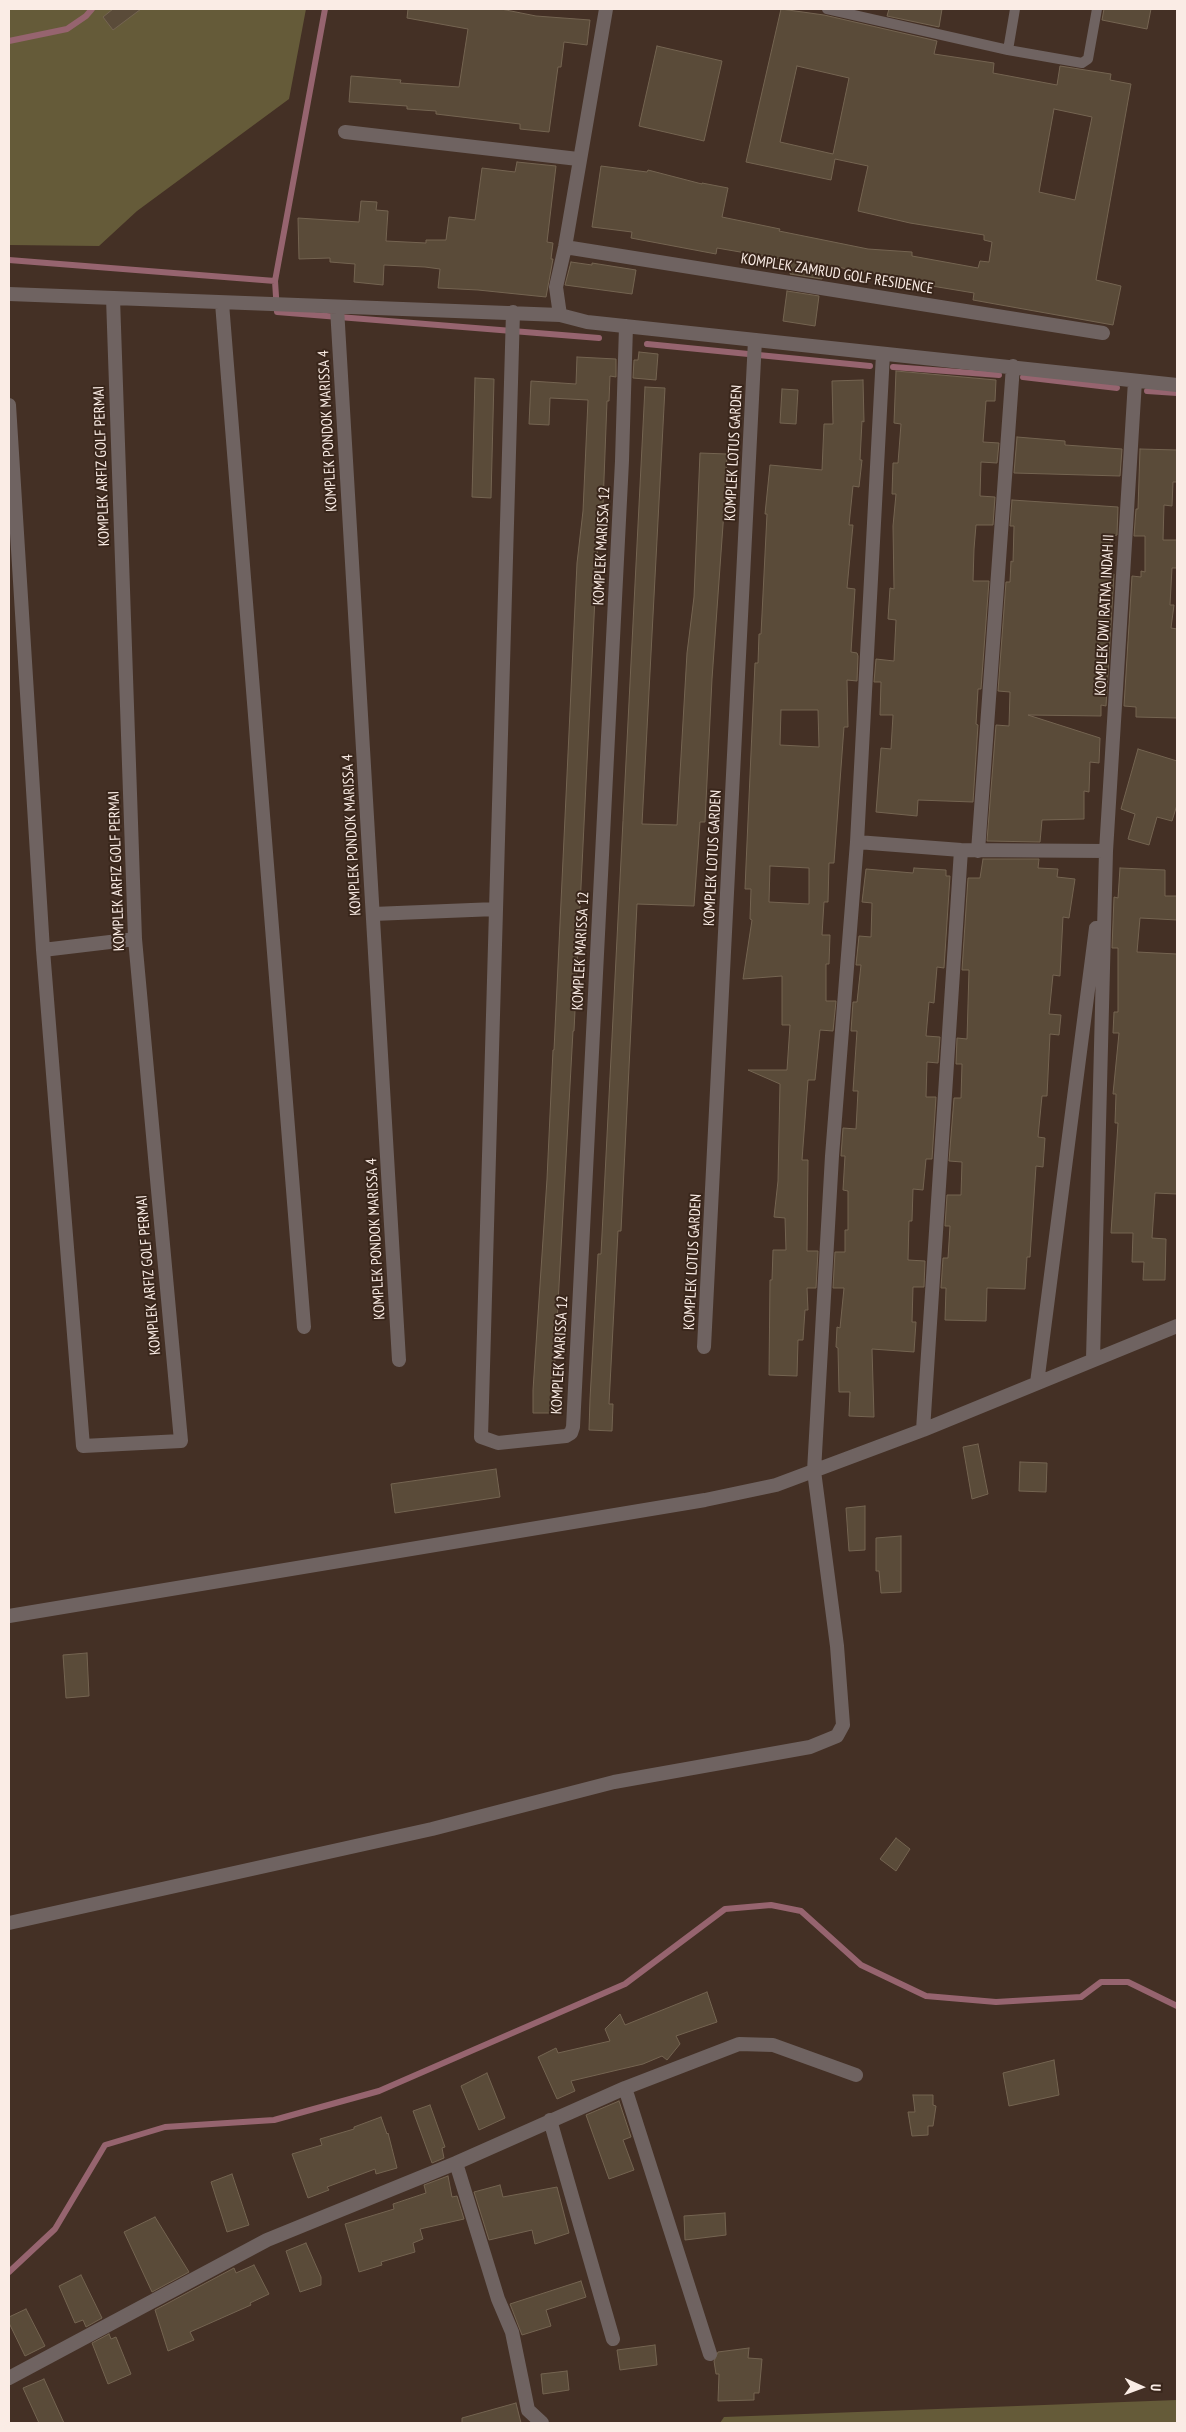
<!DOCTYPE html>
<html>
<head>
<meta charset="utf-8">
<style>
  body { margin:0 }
  #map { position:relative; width:1186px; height:2432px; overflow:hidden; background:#443025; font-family:"PT Sans Narrow",sans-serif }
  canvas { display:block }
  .frame { position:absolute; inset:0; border:10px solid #faece5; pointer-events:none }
  .north { position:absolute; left:1116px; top:2362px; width:50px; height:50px; -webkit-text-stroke:4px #39261b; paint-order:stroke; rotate:92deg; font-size:14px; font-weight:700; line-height:20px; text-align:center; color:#faece5 }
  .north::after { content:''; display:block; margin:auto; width:18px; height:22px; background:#faece5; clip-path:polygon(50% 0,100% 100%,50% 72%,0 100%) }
</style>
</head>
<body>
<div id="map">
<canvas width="1186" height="2432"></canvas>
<div class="frame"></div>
<div class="north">U</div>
</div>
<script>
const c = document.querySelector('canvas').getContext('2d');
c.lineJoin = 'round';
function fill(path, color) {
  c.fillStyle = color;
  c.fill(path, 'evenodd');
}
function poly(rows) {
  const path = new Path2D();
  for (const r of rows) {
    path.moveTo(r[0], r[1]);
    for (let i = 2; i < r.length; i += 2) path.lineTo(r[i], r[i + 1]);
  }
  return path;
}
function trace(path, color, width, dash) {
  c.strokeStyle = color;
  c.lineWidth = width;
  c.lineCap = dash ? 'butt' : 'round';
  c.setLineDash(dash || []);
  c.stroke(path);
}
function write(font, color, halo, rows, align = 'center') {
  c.font = font + ' "PT Sans Narrow",sans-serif';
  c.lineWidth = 4;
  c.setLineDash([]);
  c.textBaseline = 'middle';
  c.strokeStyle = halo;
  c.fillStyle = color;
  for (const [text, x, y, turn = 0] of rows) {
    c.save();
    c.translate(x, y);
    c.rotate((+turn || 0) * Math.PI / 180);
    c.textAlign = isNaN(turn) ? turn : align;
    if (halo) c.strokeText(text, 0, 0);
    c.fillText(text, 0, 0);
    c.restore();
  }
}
fill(poly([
  [9,9,306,9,289,99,137,211,99,246,9,245],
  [1177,2400,1177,2423,720,2423,724,2417]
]), '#655b39');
trace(poly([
  [325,9,275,281,277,312,599,338],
  [9,41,67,29,86,16,92,9],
  [9,260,275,281],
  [647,344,870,366],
  [893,367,999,375],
  [1023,377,1117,388],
  [1147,391,1177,393],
  [9,2272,55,2229,105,2145,165,2127,274,2120,379,2091,625,1984,725,1909,771,1905,801,1911,861,1965,926,1996,996,2002,1081,1997,1101,1982,1128,1982,1177,2006]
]), '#96646f', 6);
const building = poly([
  [113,9,141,9,113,30,103,17,113,9],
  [408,9,501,9,536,16,590,20,587,45,564,42,561,67,558,67,549,132,520,129,520,124,436,114,436,111,407,109,407,106,349,102,351,76,401,80,400,83,459,87,468,29,407,18,408,9],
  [781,9,824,15,937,41,934,54,994,63,993,73,1057,85,1060,66,1111,74,1110,80,1131,84,1096,280,1121,286,1113,325,973,300,974,293,920,284,921,281,824,265,822,279,790,274,792,261,717,248,716,254,631,238,632,232,592,227,601,166,647,172,648,170,702,184,702,183,728,188,722,217,780,229,779,231,868,249,912,252,912,256,978,268,980,261,989,262,992,242,984,240,984,235,910,223,858,211,868,166,835,159,831,180,746,162,781,9],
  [797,66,849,78,833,154,780,142,797,66],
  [1054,109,1092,117,1075,200,1039,192,1054,109],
  [889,9,942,9,939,27,887,16,889,9],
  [1104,9,1151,9,1147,29,1102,20,1104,9],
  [657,46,722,61,704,141,639,126,657,46],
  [517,162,556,166,547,242,553,243,551,259,553,259,546,297,478,290,438,288,440,269,425,267,384,265,383,285,354,282,355,264,330,262,330,258,299,259,298,218,359,222,361,201,377,202,376,210,388,211,386,241,426,243,426,240,446,240,449,217,475,220,482,168,515,172,517,162],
  [571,262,592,265,592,263,636,270,632,294,565,285,571,262],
  [787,291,819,296,815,326,783,321,787,291],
  [639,352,658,354,656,380,633,378,634,360,638,360,639,352],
  [577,357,616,359,616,377,610,376,609,401,607,401,603,505,597,556,574,1031,573,1031,552,1413,533,1413,533,1390,547,1179,553,1050,554,1050,577,563,583,511,588,400,550,398,549,425,529,424,531,381,576,384,577,357],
  [896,371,996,380,995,401,986,401,983,442,999,443,997,463,981,462,980,496,995,497,993,525,976,525,974,549,973,581,989,581,981,689,978,689,976,724,978,725,973,802,918,800,917,816,876,812,881,748,891,749,893,715,880,715,881,682,874,682,876,659,894,661,896,620,888,619,890,588,894,589,893,526,896,494,892,494,893,463,898,463,901,424,894,423,896,371],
  [475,378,494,379,491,498,472,497,475,378],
  [863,380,864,422,862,421,860,460,862,460,859,487,853,486,849,525,853,525,847,588,855,589,851,652,857,653,858,656,857,681,847,680,848,727,844,727,834,863,829,863,828,902,824,902,822,935,830,935,829,964,826,964,826,1001,836,1001,833,1031,820,1030,815,1080,808,1080,802,1160,808,1160,807,1251,818,1251,816,1288,807,1288,808,1310,805,1310,803,1340,798,1340,797,1376,769,1375,770,1280,772,1280,773,1250,786,1250,785,1218,774,1217,778,1181,780,1084,748,1070,787,1070,790,1025,782,1025,782,976,743,979,752,920,750,919,751,889,745,889,746,865,755,663,758,663,759,634,761,634,767,514,765,514,770,465,822,470,824,424,833,424,832,381,863,380],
  [781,710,818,710,819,747,780,745,781,710],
  [770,866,809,868,809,904,769,902,770,866],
  [645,387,665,388,642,824,677,825,687,653,694,597,700,453,727,454,726,483,712,679,705,822,700,822,694,906,637,904,621,1231,618,1231,609,1404,613,1404,612,1431,589,1430,590,1399,598,1254,601,1254,645,387],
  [782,389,798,390,796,424,780,423,782,389],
  [1017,437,1065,441,1065,445,1122,449,1120,476,1014,473,1017,437],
  [1140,449,1177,450,1177,482,1173,482,1172,506,1164,505,1163,540,1177,540,1177,568,1172,568,1170,605,1174,605,1171,628,1177,629,1177,718,1136,717,1136,707,1124,706,1132,576,1141,577,1141,571,1145,572,1145,536,1134,536,1136,509,1138,509,1140,449],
  [1012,500,1118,507,1117,535,1111,537,1108,573,1114,574,1106,706,1101,705,1101,716,1028,715,1100,738,1099,763,1090,762,1089,792,1084,791,1084,819,1042,820,1040,842,987,841,996,725,1009,726,1010,692,998,691,1006,582,1010,582,1011,561,1013,562,1014,526,1010,526,1012,500],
  [1138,749,1177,761,1177,805,1172,821,1157,817,1149,845,1128,839,1135,814,1121,809,1138,749],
  [983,859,1039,859,1038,868,1058,869,1057,877,1075,879,1069,918,1063,917,1060,976,1053,975,1049,1014,1061,1015,1059,1035,1050,1034,1047,1096,1042,1096,1038,1137,1045,1138,1043,1167,1036,1166,1030,1257,1027,1257,1025,1289,987,1288,986,1321,945,1320,946,1288,941,1288,943,1258,948,1258,950,1226,945,1226,947,1195,961,1195,962,1162,949,1161,954,1098,961,1098,962,1064,956,1064,957,1038,967,1039,969,970,962,970,968,878,980,878,983,859],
  [914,868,946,870,946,876,950,876,944,968,937,967,934,1003,929,1002,926,1036,940,1037,938,1063,927,1062,926,1097,936,1097,932,1159,926,1159,923,1190,913,1189,912,1221,909,1221,908,1260,925,1261,924,1287,913,1287,912,1322,916,1322,914,1352,872,1349,874,1417,849,1416,850,1392,839,1392,838,1348,836,1347,837,1327,840,1328,844,1288,833,1288,835,1252,845,1252,845,1230,848,1230,848,1191,843,1190,845,1156,841,1156,843,1128,856,1129,858,1091,853,1091,857,1031,851,1031,853,1002,857,1002,861,965,856,965,859,936,871,937,872,903,862,902,866,869,913,873,914,868],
  [1120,868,1165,870,1165,896,1177,896,1177,920,1140,918,1137,952,1177,954,1177,1194,1155,1193,1152,1238,1166,1239,1165,1280,1143,1280,1144,1262,1132,1262,1133,1233,1111,1233,1118,1123,1115,1123,1116,1094,1113,1094,1119,1033,1113,1033,1114,1012,1118,1012,1118,948,1112,948,1114,897,1118,898,1120,868],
  [978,1444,988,1494,972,1499,963,1447,978,1444],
  [1020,1462,1047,1463,1046,1492,1019,1491,1020,1462],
  [496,1469,500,1497,395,1513,391,1484,496,1469],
  [865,1506,865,1550,849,1551,846,1508,865,1506],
  [901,1536,901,1592,881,1593,879,1571,876,1571,876,1538,901,1536],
  [87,1653,89,1696,66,1698,63,1655,87,1653],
  [896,1838,910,1849,896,1871,880,1859,896,1838],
  [707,1992,717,2022,676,2036,680,2044,667,2060,662,2056,643,2064,571,2081,575,2091,557,2099,538,2057,556,2048,558,2053,610,2041,605,2029,620,2014,625,2025,707,1992],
  [1054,2060,1059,2095,1009,2106,1003,2073,1054,2060],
  [487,2073,505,2118,479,2130,461,2086,487,2073],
  [913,2095,933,2095,933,2105,936,2106,933,2126,928,2126,928,2135,912,2136,908,2112,915,2112,913,2095],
  [619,2101,631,2137,623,2140,634,2170,609,2179,586,2115,619,2101],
  [430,2105,445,2147,442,2148,444,2158,432,2163,413,2111,430,2105],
  [381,2117,387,2134,388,2133,397,2168,376,2174,375,2169,327,2187,329,2190,308,2198,292,2154,322,2145,320,2139,354,2129,354,2127,381,2117],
  [232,2174,249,2225,227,2232,211,2182,232,2174],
  [448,2176,452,2197,457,2196,464,2219,420,2229,423,2239,413,2243,415,2252,381,2262,382,2265,359,2272,345,2224,394,2209,393,2204,426,2193,424,2185,448,2176],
  [500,2185,503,2197,557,2187,569,2233,535,2244,532,2230,489,2240,474,2192,500,2185],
  [725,2213,726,2235,685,2240,684,2216,725,2213],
  [155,2217,189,2272,152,2292,124,2232,155,2217],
  [306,2243,321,2277,321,2285,300,2292,286,2251,306,2243],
  [254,2265,269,2294,250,2303,251,2305,190,2332,194,2340,168,2351,155,2310,234,2268,236,2273,254,2265],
  [81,2275,102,2318,86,2327,83,2320,75,2323,59,2286,81,2275],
  [581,2281,586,2297,546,2310,551,2326,522,2335,510,2304,581,2281],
  [26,2309,45,2346,25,2356,9,2323,9,2317,26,2309],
  [109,2334,111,2339,116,2337,131,2374,108,2384,92,2343,109,2334],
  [655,2345,657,2365,620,2370,617,2350,655,2345],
  [749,2348,748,2358,762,2359,759,2393,754,2393,754,2400,718,2401,719,2374,716,2374,714,2361,718,2352,749,2348],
  [567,2371,569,2390,543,2394,541,2374,567,2371],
  [44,2379,64,2423,39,2423,23,2388,44,2379],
  [516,2403,521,2423,462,2423,462,2418,516,2403]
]);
fill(building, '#5a4b39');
trace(building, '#746451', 1);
trace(poly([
  [827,9,1008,50,1082,63,1088,59,1097,9],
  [1008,50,1015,9]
]), '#6f6361', 10);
trace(poly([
  [606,9,565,247,556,287,560,315,587,322,1177,385],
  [345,132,578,159],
  [565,247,1103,333],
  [9,294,560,315],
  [222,303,304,1327],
  [337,308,399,1360],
  [513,312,481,1437,498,1443,566,1436,571,1433,573,1427,622,461,626,326],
  [9,405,43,950,135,939],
  [857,842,961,850,1106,851],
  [978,851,1013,366],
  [373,914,496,909],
  [43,950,83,1446,181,1441,135,939,113,298],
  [704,1347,755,340],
  [1093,1359,1106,851,1135,381],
  [1037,1383,1096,928],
  [923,1430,961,850],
  [9,1616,705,1500,776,1485,923,1430,1177,1326],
  [9,1923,432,1829,614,1782,810,1747,837,1736,843,1725,837,1646,814,1471,832,1156,857,842,883,354],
  [625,2088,710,2354],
  [550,2120,613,2339],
  [456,2163,498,2299,512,2332,528,2410,542,2423],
  [9,2378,267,2240,456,2163,625,2088,739,2044,773,2045,856,2075]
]), '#6f6361', 14);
write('15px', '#faece5', '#39261b', [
  ["KOMPLEK ZAMRUD GOLF RESIDENCE",837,274,9],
  ["KOMPLEK PONDOK MARISSA 4",328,431,-93],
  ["KOMPLEK LOTUS GARDEN",734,453,-87],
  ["KOMPLEK ARFIZ GOLF PERMAI",102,466,-92],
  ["KOMPLEK MARISSA 12",602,546,-87],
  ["KOMPLEK DWI RATNA INDAH II",1105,615,-87],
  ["KOMPLEK PONDOK MARISSA 4",352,835,-93],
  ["KOMPLEK LOTUS GARDEN",713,858,-87],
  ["KOMPLEK ARFIZ GOLF PERMAI",117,871,-92],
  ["KOMPLEK MARISSA 12",581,951,-87],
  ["KOMPLEK PONDOK MARISSA 4",376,1239,-93],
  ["KOMPLEK LOTUS GARDEN",693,1262,-87],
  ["KOMPLEK ARFIZ GOLF PERMAI",149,1275,-95],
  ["KOMPLEK MARISSA 12",560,1355,-87]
]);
</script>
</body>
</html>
